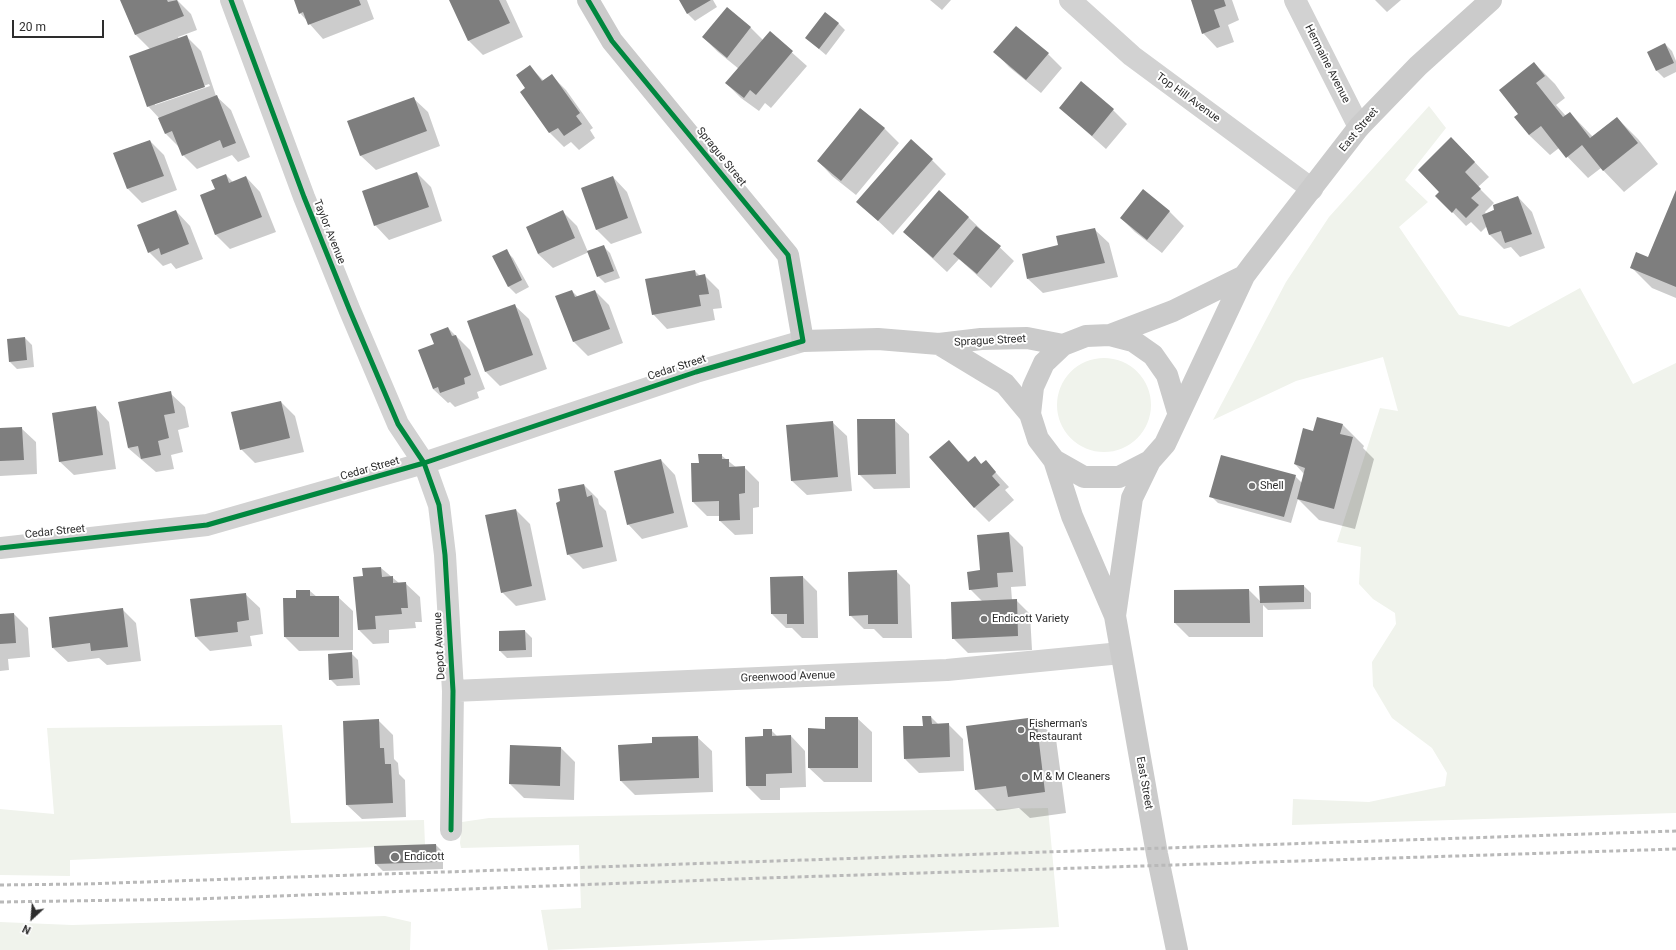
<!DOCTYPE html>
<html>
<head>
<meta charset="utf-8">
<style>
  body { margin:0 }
  #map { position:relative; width:1676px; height:950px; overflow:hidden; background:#fff; font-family:Roboto,sans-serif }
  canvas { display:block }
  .north { position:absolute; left:12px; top:898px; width:40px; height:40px; -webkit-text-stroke:3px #fff; paint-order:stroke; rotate:206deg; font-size:11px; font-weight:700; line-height:16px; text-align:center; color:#2d2d2d }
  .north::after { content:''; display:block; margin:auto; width:14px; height:18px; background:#2d2d2d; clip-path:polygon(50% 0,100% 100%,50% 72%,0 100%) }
  .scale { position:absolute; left:12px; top:20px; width:92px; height:18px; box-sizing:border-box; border:2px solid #2d2d2d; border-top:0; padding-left:5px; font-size:12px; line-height:14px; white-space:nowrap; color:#2d2d2d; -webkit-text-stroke:3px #fff; paint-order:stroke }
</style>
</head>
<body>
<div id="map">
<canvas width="1676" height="950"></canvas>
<div class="north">N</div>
<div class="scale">20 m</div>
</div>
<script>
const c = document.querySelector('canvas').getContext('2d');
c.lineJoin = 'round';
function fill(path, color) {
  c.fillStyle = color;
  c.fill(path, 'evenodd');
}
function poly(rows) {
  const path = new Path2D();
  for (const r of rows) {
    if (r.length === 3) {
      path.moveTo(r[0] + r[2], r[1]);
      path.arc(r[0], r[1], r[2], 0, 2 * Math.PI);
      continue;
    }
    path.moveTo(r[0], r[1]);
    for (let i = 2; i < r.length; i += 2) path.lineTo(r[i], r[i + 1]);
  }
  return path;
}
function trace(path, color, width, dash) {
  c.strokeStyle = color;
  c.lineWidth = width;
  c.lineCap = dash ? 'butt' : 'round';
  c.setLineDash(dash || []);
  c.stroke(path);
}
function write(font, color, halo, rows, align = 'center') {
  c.font = font + ' Roboto,sans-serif';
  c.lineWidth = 4;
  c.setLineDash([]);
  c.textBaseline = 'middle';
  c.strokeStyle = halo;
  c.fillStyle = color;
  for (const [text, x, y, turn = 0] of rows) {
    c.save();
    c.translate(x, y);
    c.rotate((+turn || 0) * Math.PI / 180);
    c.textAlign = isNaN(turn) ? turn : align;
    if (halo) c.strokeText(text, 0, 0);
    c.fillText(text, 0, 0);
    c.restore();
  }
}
fill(poly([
  [1429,106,1446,128,1405,180,1428,202,1399,227,1459,315,1509,327,1580,288,1633,384,1676,363,1676,813,1292,825,1293,799,1369,802,1445,786,1447,773,1432,748,1392,718,1373,686,1372,662,1396,624,1395,613,1373,599,1359,584,1361,547,1337,542,1380,408,1398,411,1383,357,1296,381,1213,420,1286,282,1329,217],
  [1104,405,47],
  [282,725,291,823,424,820,425,845,70,860,70,876,0,875,0,809,54,814,47,728],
  [1048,808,1059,927,548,950,541,910,581,908,579,845,461,848,460,843,462,822,489,818],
  [385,916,411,922,410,950,0,950,0,922,72,925]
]), '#f0f3ec');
fill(poly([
  [121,0,177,0,191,14,197,30,178,37,179,39,186,36,201,51,216,96,231,110,250,157,238,162,232,155,197,169,183,155,180,148,166,134,159,118,148,106,150,49,135,34],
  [209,84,210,86,155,105,155,103],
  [295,0,367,0,374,19,323,39,300,13],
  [450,0,506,0,523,37,483,55,469,41],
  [680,0,713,0,717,7,695,21,688,14],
  [930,0,951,0,942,10],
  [1192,0,1232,0,1239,20,1228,25,1234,42,1217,48,1203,33],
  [1375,0,1401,0,1387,12],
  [727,8,751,28,763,40,770,33,807,66,771,108,765,103,759,111,741,98,726,83,739,69,718,52,703,37],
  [838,23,845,30,826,55,806,38],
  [1665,44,1672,51,1676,61,1676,72,1664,78,1657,71],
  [995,52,1048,54,1062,68,1041,93,1009,67],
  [1534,63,1555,84,1565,98,1556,105,1566,116,1570,113,1593,137,1617,118,1638,139,1658,164,1624,192,1601,168,1588,178,1559,148,1550,155,1529,135,1515,117,1519,114],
  [530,67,544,81,552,76,566,90,593,128,590,130,595,138,579,150,571,142,564,147,550,133,521,92,526,88],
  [413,98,428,112,440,146,376,170,361,156,349,122],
  [1060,108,1113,110,1127,124,1106,149],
  [861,109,885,129,899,143,856,195,832,176,818,161],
  [150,141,164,155,177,190,142,203,128,189,115,153],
  [1466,153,1489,177,1478,187,1494,203,1485,212,1486,214,1518,197,1532,212,1545,248,1520,257,1511,247,1504,249,1490,235,1487,226,1481,232,1471,222,1466,226,1437,196],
  [932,160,946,174,893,235,857,201],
  [417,173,431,187,442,221,389,240,375,225],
  [226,175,233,182,246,177,260,192,276,232,230,249,216,235,201,195,216,190],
  [613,177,627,192,642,233,611,244,597,230,582,188],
  [1143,190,1170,212,1184,226,1162,253,1135,232,1121,218],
  [1676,193,1676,298,1652,288,1631,267,1648,259],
  [176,211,190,226,203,259,176,269,171,263,163,266,149,252],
  [563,212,577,226,588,252,603,246,610,253,620,278,605,283,598,276,589,252,553,268,538,254],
  [968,217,1014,261,991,288,959,259,947,272,904,232],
  [1094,229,1109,243,1118,277,1043,293,1028,279,1059,246],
  [506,251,513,258,529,287,516,294,509,287,494,257],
  [695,271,700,276,705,276,719,290,722,308,713,309,715,320,667,329,653,314],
  [572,291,578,297,595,291,609,305,623,343,588,356,574,342],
  [514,305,529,319,547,369,500,386,486,372],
  [448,328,470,350,485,389,477,392,479,398,455,407,450,402,448,403,433,389,435,344],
  [25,338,32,345,34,367,17,369,10,362],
  [170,393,185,407,189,427,178,430,183,452,171,455,174,469,156,472,128,448],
  [281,402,295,416,304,452,255,463,241,449],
  [95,407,109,422,116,469,74,475,59,461],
  [894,420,909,434,910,488,874,489,859,474],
  [832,422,847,436,852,491,807,495,792,481],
  [1343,425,1364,446,1363,448,1374,459,1355,529,1319,520,1298,499,1291,523,1218,503,1211,496,1295,476,1302,483,1304,474,1295,464,1314,432],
  [21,428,36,442,37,474,0,476,0,429],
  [949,441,969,462,975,457,982,465,986,462,1009,487,1005,490,1014,500,989,522,975,508,931,457],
  [721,455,737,468,744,467,759,482,759,507,753,508,753,534,735,535,720,521,720,516,707,516,693,502,700,464],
  [661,460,675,475,688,527,642,539,628,524],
  [584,485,598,499,599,504,606,511,617,561,583,569,568,554],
  [516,510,530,524,546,600,516,606,502,592],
  [1009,533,1023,547,1026,586,1011,587,1012,600,1016,600,1030,614,1032,650,968,653,953,638,982,601,970,589,981,571],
  [381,568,399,583,405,583,420,597,422,622,415,622,416,628,389,630,389,643,373,644,359,630,364,577],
  [896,571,910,585,912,638,883,638,874,629,864,629,850,615],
  [803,577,817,591,818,638,802,638,792,628,786,628,772,614],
  [1304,586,1311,593,1311,609,1268,610,1263,605,1263,637,1189,637,1175,623,1175,591,1249,590,1261,602],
  [310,591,317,597,338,597,353,611,353,650,299,651,285,637,297,599],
  [245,594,260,608,263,634,250,636,252,646,210,651,196,637],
  [122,609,136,623,141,661,107,665,99,658,68,662,53,648],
  [14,614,28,628,30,657,8,659,9,670,0,671,0,615],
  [525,631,532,638,532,657,507,658,500,651,500,632],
  [351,653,358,660,360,685,337,686,330,679],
  [931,717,939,725,948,724,963,739,964,771,919,773,905,759],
  [857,718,872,732,872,782,824,782,809,768,826,730],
  [1035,718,1056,739,1066,813,1030,818,1019,808,997,811,976,790],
  [378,720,393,735,394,759,398,763,399,774,405,780,406,817,362,819,347,805],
  [771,730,778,737,791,736,805,751,806,787,780,788,780,800,761,800,747,786,764,737],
  [697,737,712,751,713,792,635,795,621,781,620,746,653,744],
  [561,748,575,762,574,800,524,798,510,784],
  [436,845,443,852,443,869,383,871,376,864]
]), '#0003');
fill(poly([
  [120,0,167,0,168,2,177,0,184,16,135,35],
  [294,0,359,0,361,5,308,25,303,12,299,14],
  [449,0,499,0,510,23,468,41],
  [679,0,711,0,687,14],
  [1191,0,1224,0,1226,6,1214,10,1220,27,1202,34],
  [727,7,751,27,727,58,702,37],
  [825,12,839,23,819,49,805,38],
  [1016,26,1049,53,1026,80,993,52],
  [770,31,793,51,756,95,750,90,744,98,725,83],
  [187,35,205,87,147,107,129,56],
  [1665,43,1674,63,1656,71,1647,52],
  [1534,62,1545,76,1536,83,1563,117,1570,112,1590,138,1617,117,1638,143,1603,171,1582,145,1566,158,1541,126,1529,135,1514,117,1518,114,1499,90],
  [530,65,542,81,552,74,580,113,576,116,582,124,564,136,558,128,549,133,520,92,525,88,516,75],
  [1081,81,1114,109,1092,136,1059,108],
  [217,95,236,143,223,148,220,140,182,156,172,131,165,134,158,118],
  [414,97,427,131,360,156,347,121],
  [860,108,885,128,841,181,817,161],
  [1451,137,1475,162,1465,172,1481,189,1471,198,1479,205,1466,218,1456,208,1452,213,1435,196,1439,192,1418,170],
  [911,139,933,159,878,221,856,202],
  [150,140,164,176,127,189,113,153],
  [417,172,429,207,374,226,362,191],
  [226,174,229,183,246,176,262,217,215,235,200,195,215,189,211,180],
  [613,176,628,218,596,230,581,188],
  [1143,189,1170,211,1147,240,1120,218],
  [939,190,969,217,933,258,903,232],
  [1676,190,1676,287,1630,268,1636,252,1648,257],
  [1518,196,1532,234,1505,243,1501,231,1489,235,1482,215,1494,210,1493,205],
  [176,210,189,244,161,255,159,248,148,253,137,225],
  [563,210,575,238,538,254,526,227],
  [976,226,1001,246,977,274,953,254],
  [1095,228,1105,263,1027,279,1022,254,1058,245,1056,236],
  [604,245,614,271,597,277,587,251],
  [507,249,522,280,508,287,492,256],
  [695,270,696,276,705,274,709,294,699,295,701,306,652,315,645,279],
  [572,290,575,297,595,290,610,329,573,342,555,296],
  [515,304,533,355,485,372,467,321],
  [448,327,452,336,456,335,471,375,464,378,465,384,440,393,438,387,433,389,418,350,434,344,430,334],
  [25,337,27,360,9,362,7,339],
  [171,391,175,413,164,415,169,438,158,441,161,455,141,459,138,446,128,448,118,402],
  [281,401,290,438,240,450,231,412],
  [96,406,103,455,59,462,52,413],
  [1317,417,1343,424,1340,434,1353,437,1334,509,1297,499,1305,468,1294,464,1303,428,1313,431],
  [857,419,895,419,896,474,858,475],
  [833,421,838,477,791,481,786,425],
  [22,427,24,460,0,461,0,428],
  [949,440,968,462,975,456,981,464,986,460,996,472,992,476,1000,485,974,508,929,457],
  [698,454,722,454,722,459,729,459,729,467,745,466,745,493,739,494,740,520,719,521,719,501,692,502,691,463,699,463],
  [1221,455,1296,475,1284,517,1209,497],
  [661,459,674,513,627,525,614,471],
  [584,484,587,497,592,495,603,547,567,555,556,503,560,501,558,489],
  [516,509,532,586,501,593,485,515],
  [1009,532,1013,572,997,573,998,587,969,590,967,572,980,570,977,535],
  [381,567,382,577,393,576,393,583,406,582,408,608,401,608,402,614,375,616,376,629,358,630,353,577,363,576,362,568],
  [897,570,898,624,868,624,868,615,849,616,848,572],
  [803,576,804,624,787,624,787,614,771,614,770,577],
  [1304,585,1304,602,1260,603,1259,586],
  [1249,589,1250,623,1174,623,1174,590],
  [296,590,310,590,310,596,339,596,339,637,284,637,283,598,296,598],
  [246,593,249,620,237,622,238,632,195,637,190,599],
  [1017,599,1018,636,952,639,951,602],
  [123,608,128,647,91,651,90,643,52,648,49,617],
  [14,613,16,643,0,644,0,614],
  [525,630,526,650,499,651,499,631],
  [352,652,353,678,329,680,328,654],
  [922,716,931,716,932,724,949,723,950,757,904,759,903,726,923,726],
  [825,717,858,717,858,768,808,768,808,728,825,729],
  [1036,717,1045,792,1008,797,1006,786,975,790,966,726],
  [379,719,380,748,384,748,385,764,391,764,393,803,346,805,343,721],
  [763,729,772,729,772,736,791,735,792,773,766,774,766,786,746,786,745,737,763,736],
  [698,736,699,778,620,781,618,745,652,743,652,737],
  [510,745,561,747,560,786,509,784],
  [436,844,437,862,375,864,374,846]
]), '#7e7e7e');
trace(poly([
  [231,0,304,197,350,311,398,424,424,463,439,505,445,555,453,691,451,830],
  [1070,0,1132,56,1312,189],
  [1295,0,1359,127],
  [453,691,947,670,1121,653]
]), '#d2d2d2', 22);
trace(poly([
  [0,548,207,525,424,463,696,372,803,341]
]), '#d2d2d2', 22);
trace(poly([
  [588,0,612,41,788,255,803,341,878,339,939,344,981,339,1027,338,1063,345],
  [1110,335,1173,311,1244,276],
  [939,344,1005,384,1030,414],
  [1178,412,1167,375,1153,355,1133,341,1110,335,1086,336,1063,345,1044,363,1033,387,1030,414,1038,439,1054,460,1084,477,1119,477,1150,461,1165,444,1244,276,1253,264,1359,127,1418,66,1491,0],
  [1054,460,1072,516,1115,616,1157,854,1177,950],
  [1115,616,1132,498,1150,461]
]), '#cbcbcb', 22);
trace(poly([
  [0,885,84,884,1676,831],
  [0,902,196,899,764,878,1676,849]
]), '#b9b9b9', 3, [4, 3]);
trace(poly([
  [231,0,304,197,350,311,398,424,424,463,439,505,445,555,453,691,451,830],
  [0,548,207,525,424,463,696,372,803,341,788,255,612,41,588,0]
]), '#00873e', 5);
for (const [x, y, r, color] of [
  [1252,486,4,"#767676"],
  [984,619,4,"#767676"],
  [1021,730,4,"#767676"],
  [1025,777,4,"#767676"],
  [395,857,5,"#767676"]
]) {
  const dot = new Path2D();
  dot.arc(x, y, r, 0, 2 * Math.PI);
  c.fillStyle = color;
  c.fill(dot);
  trace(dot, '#fff', 1.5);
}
write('11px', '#2d2d2d', '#fff', [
  ["Hermaine Avenue",1327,64,63],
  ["Top Hill Avenue",1188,98,36],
  ["East Street",1359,130,-50],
  ["Sprague Street",721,157,51],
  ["Taylor Avenue",329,232,68],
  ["Sprague Street",990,341,-3],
  ["Cedar Street",677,368,-18],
  ["Cedar Street",370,469,-16],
  ["Cedar Street",55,532,-6],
  ["Depot Avenue",440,646,-93],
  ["Greenwood Avenue",788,677,-2],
  ["East Street",1144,783,80]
]);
write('11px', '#2d2d2d', '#fff', [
  ["Shell",1260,486],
  ["Endicott Variety",992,619],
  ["Fisherman's",1029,724],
  ["Restaurant",1029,737],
  ["M & M Cleaners",1033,777],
  ["Endicott",404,857]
], 'left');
</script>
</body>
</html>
